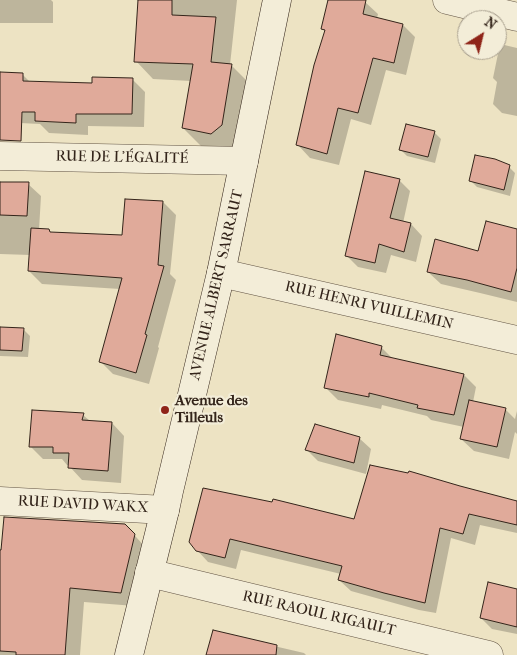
<!DOCTYPE html>
<html>
<head>
<meta charset="utf-8">
<style>
  body { margin:0 }
  #map { position:relative; width:517px; height:655px; overflow:hidden; background:#ede3c3; font-family:"IM FELL French Canon",serif }
  canvas { display:block }
  .north { position:absolute; left:457px; top:10px; width:50px; height:50px; box-sizing:border-box; background:#f3edd8; border:1px solid #a69d8c; border-radius:50%; rotate:36deg; font-size:14px; font-weight:700; line-height:20px; text-align:center; color:#33241a }
  .north::after { content:''; display:block; margin:auto; width:18px; height:22px; background:#8f2418; clip-path:polygon(50% 0,100% 100%,50% 72%,0 100%) }
</style>
</head>
<body>
<div id="map">
<canvas width="517" height="655"></canvas>
<div class="north">N</div>
</div>
<script>
const c = document.querySelector('canvas').getContext('2d');
c.lineJoin = 'round';
function fill(path, color) {
  c.fillStyle = color;
  c.fill(path, 'evenodd');
}
function poly(rows) {
  const path = new Path2D();
  for (const r of rows) {
    path.moveTo(r[0], r[1]);
    for (let i = 2; i < r.length; i += 2) path.lineTo(r[i], r[i + 1]);
  }
  return path;
}
function trace(path, color, width, dash) {
  c.strokeStyle = color;
  c.lineWidth = width;
  c.lineCap = dash ? 'butt' : 'round';
  c.setLineDash(dash || []);
  c.stroke(path);
}
function write(font, color, halo, rows, align = 'center') {
  c.font = font + ' "IM FELL French Canon",serif';
  c.lineWidth = 4.5;
  c.setLineDash([]);
  c.textBaseline = 'middle';
  c.strokeStyle = halo;
  c.fillStyle = color;
  for (const [text, x, y, turn = 0] of rows) {
    c.save();
    c.translate(x, y);
    c.rotate((+turn || 0) * Math.PI / 180);
    c.textAlign = isNaN(turn) ? turn : align;
    if (halo) c.strokeText(text, 0, 0);
    c.fillText(text, 0, 0);
    c.restore();
  }
}
fill(poly([
  [0,0,51,0,53,2,53,23,0,23],
  [139,0,237,0,230,65,231,65,249,83,239,143,229,152,201,146,183,128,191,81,153,79,136,61],
  [330,0,358,0,365,2,378,14,377,18,403,25,415,37,406,75,386,70,371,125,351,119,339,165,310,158,298,145,326,32,323,29],
  [500,44,517,48,517,116,502,113,493,104,497,82,493,78],
  [0,74,22,74,31,83,93,85,132,79,145,92,144,127,88,126,88,135,49,133,40,124,0,122],
  [434,132,441,139,435,163,407,156,400,149],
  [509,167,515,173,510,196,477,187,471,181],
  [399,180,410,191,403,223,411,224,422,236,416,262,391,255,386,273,358,267,347,256],
  [0,183,28,184,41,196,39,230,51,234,123,236,163,202,176,215,170,274,176,280,158,347,159,348,149,384,113,374,101,362,120,289,42,284,29,271,30,255,0,254],
  [517,230,517,302,480,293,441,284,428,272,479,253],
  [0,328,23,329,30,336,28,357,0,356],
  [381,347,393,359,464,375,476,387,473,402,505,409,515,419,517,411,517,434,515,432,509,459,474,451,461,439,464,427,431,420,427,416,382,405,381,409,338,400,325,387],
  [83,415,90,421,112,423,124,436,121,483,82,480,70,467,70,465,67,465,62,459,43,459,30,446],
  [359,438,371,449,366,474,318,461,307,450],
  [517,502,517,533,480,525,475,545,451,538,436,613,419,610,351,591,339,580,341,574,241,550,236,569,208,562,197,550,190,541],
  [125,525,148,550,135,606,84,602,80,655,0,655,0,549],
  [517,590,517,634,492,629,481,618],
  [214,632,304,653,306,655,208,655]
]), '#0003');
const building = poly([
  [138,0,172,0,172,15,216,17,211,62,232,64,222,125,211,134,182,128,193,64,134,62,138,0],
  [328,0,366,0,363,14,403,24,394,63,373,58,358,113,338,108,327,154,296,145,314,65,325,30,321,29,328,0],
  [0,72,23,73,23,81,92,83,92,77,133,78,132,114,76,114,76,123,35,121,35,112,22,112,21,141,0,140,0,72],
  [406,124,435,131,428,157,399,150,406,124],
  [475,155,495,159,510,165,504,190,469,181,475,155],
  [365,171,400,179,390,218,411,223,404,252,379,244,375,263,345,256,365,171],
  [0,182,29,182,27,216,0,215,0,182],
  [125,199,163,201,158,265,164,266,145,334,147,335,136,373,99,362,122,278,28,271,31,228,49,229,50,232,122,235,125,199],
  [486,221,517,229,517,268,511,292,467,280,427,272,435,239,478,251,486,221],
  [0,327,24,328,22,351,0,350,0,327],
  [336,334,382,346,380,355,464,374,454,415,417,408,418,405,369,393,369,397,324,388,336,334],
  [469,400,506,408,497,447,460,439,469,400],
  [32,410,84,413,82,420,112,422,108,471,68,468,69,453,53,453,53,447,29,447,32,410],
  [315,424,360,437,354,463,305,450,315,424],
  [370,465,408,473,409,471,460,486,517,501,517,525,469,514,463,534,440,528,425,603,384,593,338,580,342,566,230,539,225,558,196,551,189,542,203,488,272,502,273,499,354,519,370,465],
  [4,517,125,524,135,534,121,593,70,588,65,655,16,655,16,652,0,651,0,550,1,550,4,517],
  [488,582,517,589,517,627,480,618,488,582],
  [213,630,277,645,276,655,206,655,213,630]
]);
fill(building, '#e0aa9a');
trace(building, '#33241a', 1);
const street = poly([
  [447,0,517,17],
  [0,156,244,161],
  [221,273,517,340],
  [0,501,165,510],
  [149,573,489,655]
]);
const secondary = poly([
  [129,655,165,510,169,491,221,273,277,0]
]);
trace(street, '#625444', 29);
trace(secondary, '#33241a', 29);
trace(street, '#f3edd8', 28);
trace(secondary, '#f3edd8', 28);
for (const [x, y, r, color] of [
  [165,410,5,"#8f2418"]
]) {
  const dot = new Path2D();
  dot.arc(x, y, r, 0, 2 * Math.PI);
  c.fillStyle = color;
  c.fill(dot);
  trace(dot, '#f3edd8', 2);
}
write('15px', '#33241a', '#f3edd8', [
  ["RUE DE L'ÉGALITÉ",122,158,1],
  ["AVENUE ALBERT SARRAUT",217,285,-77],
  ["RUE HENRI VUILLEMIN",369,306,13],
  ["RUE DAVID WAKX",83,505,3],
  ["RUE RAOUL RIGAULT",319,614,13]
]);
write('bold 15px', '#33241a', '#f3edd8', [
  ["Avenue des",175,401],
  ["Tilleuls",175,418]
], 'left');
</script>
</body>
</html>
